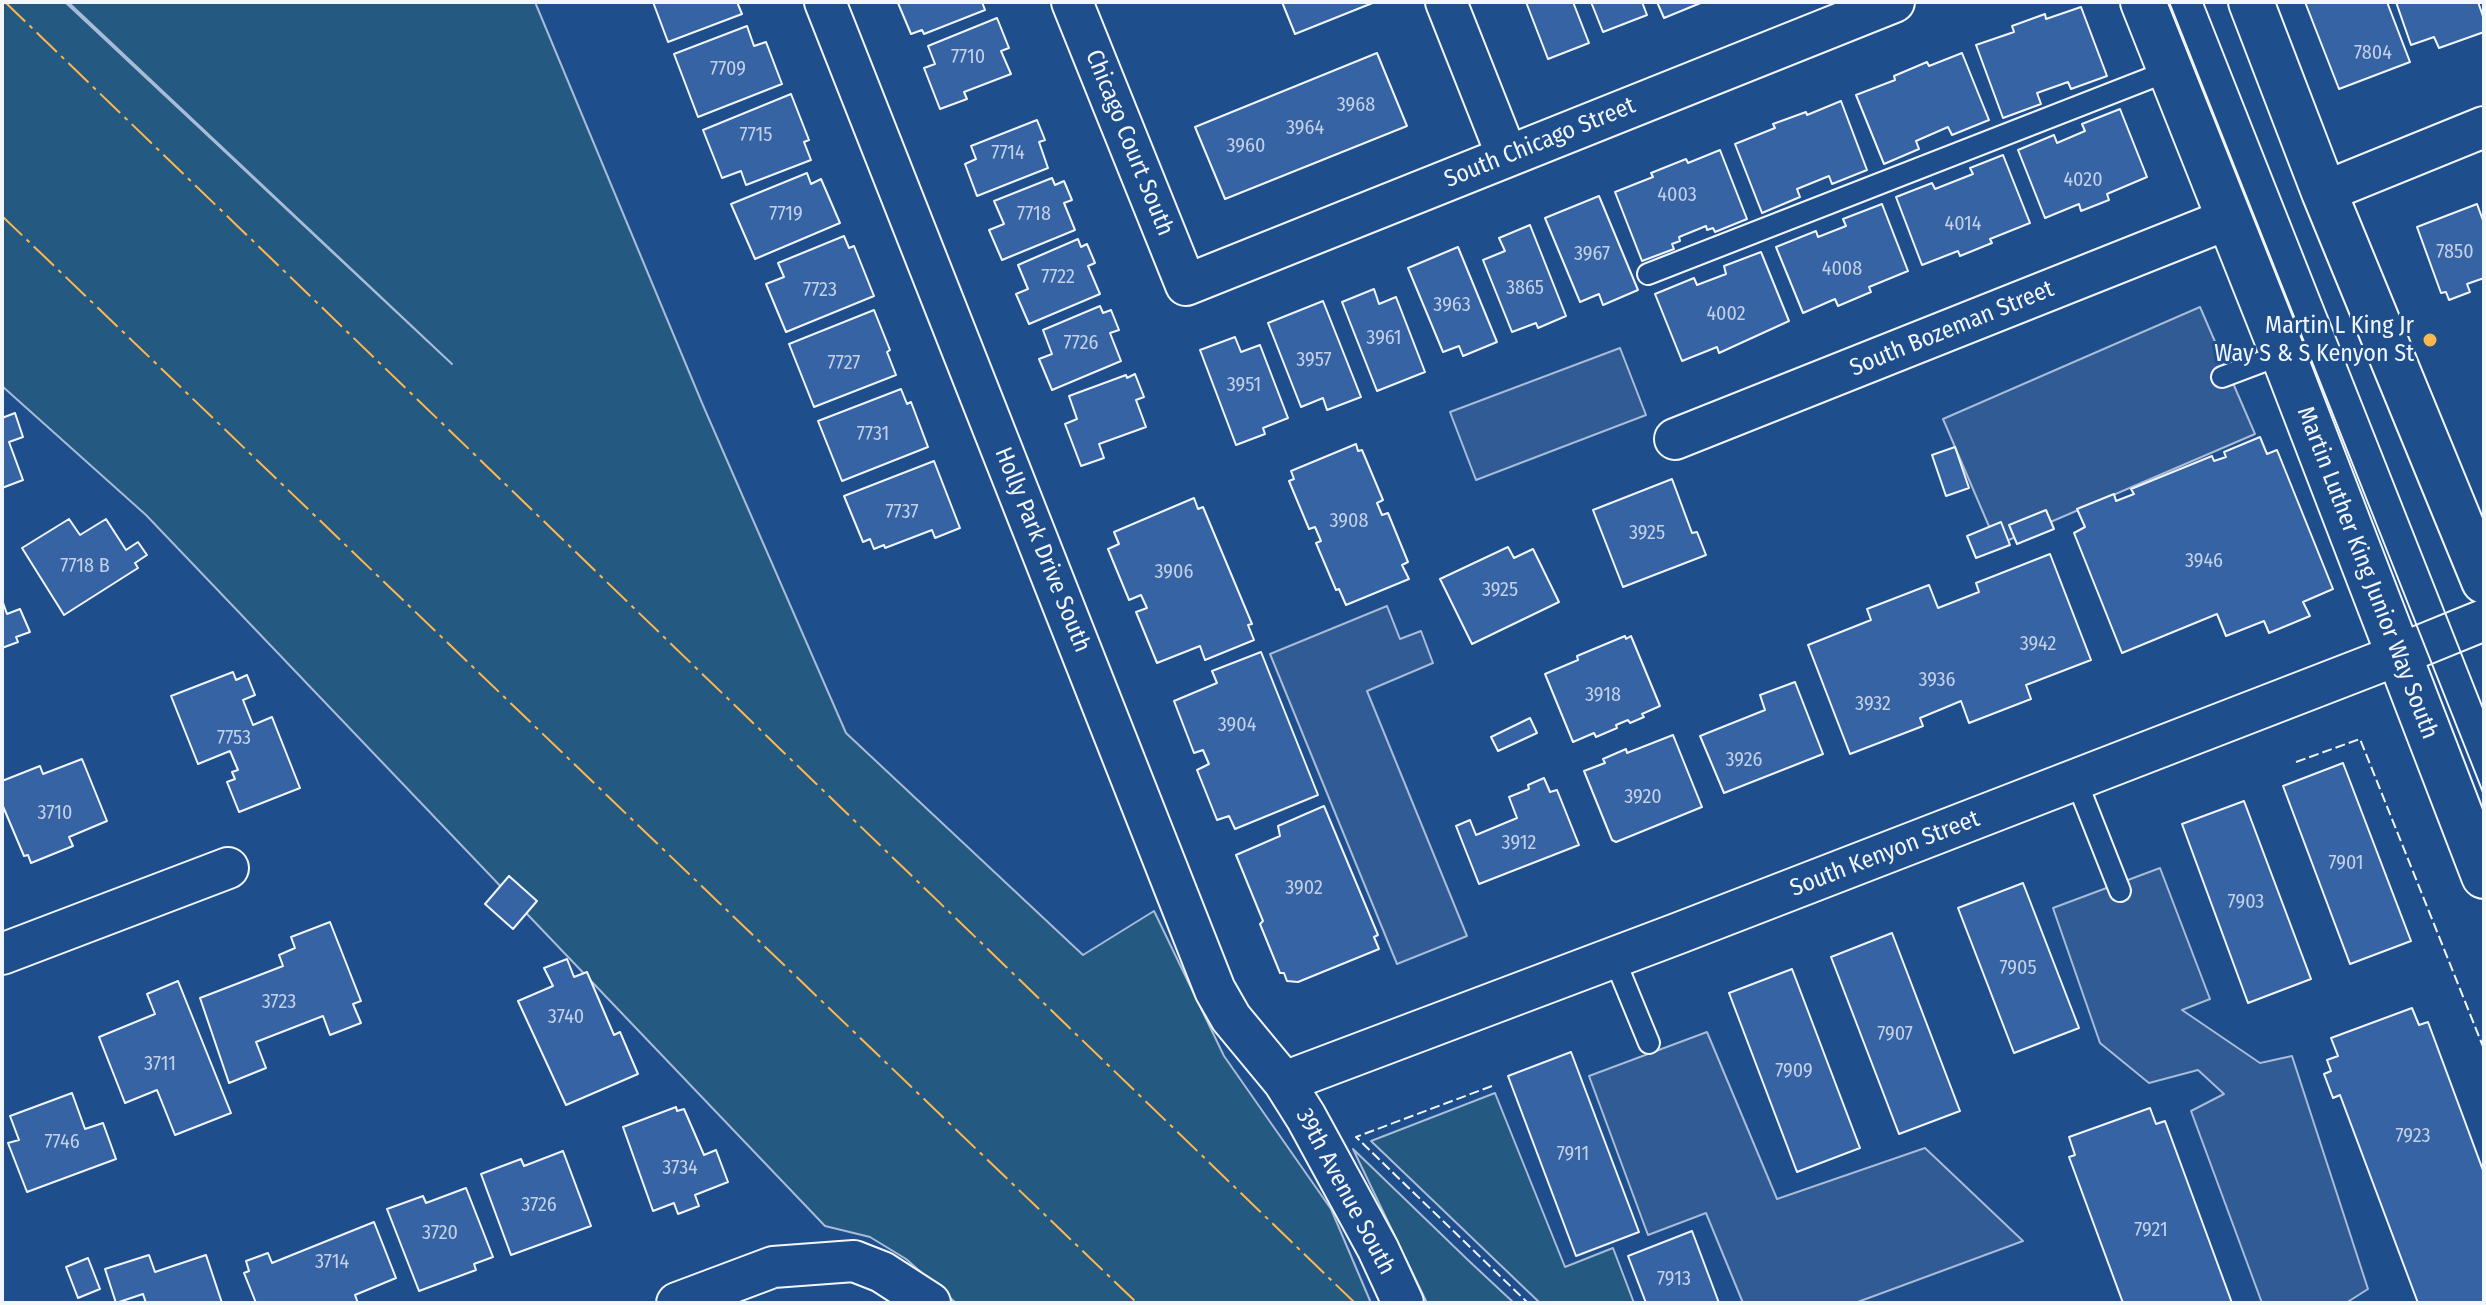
<!DOCTYPE html>
<html>
<head>
<meta charset="utf-8">
<style>
  body { margin:0 }
  #map { position:relative; width:2486px; height:1305px; overflow:hidden; background:#1f4e8c; font-family:"Fira Sans Condensed",sans-serif }
  canvas { display:block }
  .frame { position:absolute; inset:0; border:4px solid #f2f6ff; pointer-events:none }
</style>
</head>
<body>
<div id="map">
<canvas width="2486" height="1305"></canvas>
<div class="frame"></div>
</div>
<script>
const c = document.querySelector('canvas').getContext('2d');
c.lineJoin = 'round';
function fill(path, color) {
  c.fillStyle = color;
  c.fill(path, 'evenodd');
}
function poly(rows) {
  const path = new Path2D();
  for (const r of rows) {
    path.moveTo(r[0], r[1]);
    for (let i = 2; i < r.length; i += 2) path.lineTo(r[i], r[i + 1]);
  }
  return path;
}
function trace(path, color, width, dash) {
  c.strokeStyle = color;
  c.lineWidth = width;
  c.lineCap = dash ? 'butt' : 'round';
  c.setLineDash(dash || []);
  c.stroke(path);
}
function write(font, color, halo, rows, align = 'center') {
  c.font = font + ' "Fira Sans Condensed",sans-serif';
  c.lineWidth = 6;
  c.setLineDash([]);
  c.textBaseline = 'middle';
  c.strokeStyle = halo;
  c.fillStyle = color;
  for (const [text, x, y, turn = 0] of rows) {
    c.save();
    c.translate(x, y);
    c.rotate((+turn || 0) * Math.PI / 180);
    c.textAlign = isNaN(turn) ? turn : align;
    if (halo) c.strokeText(text, 0, 0);
    c.fillText(text, 0, 0);
    c.restore();
  }
}
const green = poly([
  [2,2,65,2,452,364,68,2,535,2,702,403,846,733,1083,955,1154,911,1224,1056,1331,1209,1371,1303,956,1303,906,1259,870,1237,825,1226,146,515,2,386,2,2],
  [1495,1093,1565,1267,1613,1248,1634,1303,1540,1303,1371,1141,1495,1093],
  [1353,1149,1469,1261,1514,1303,1427,1303,1353,1149]
]);
fill(green, '#245a82');
trace(green, '#a8bbd7', 2);
const parking = poly([
  [2200,307,2255,434,1997,545,1943,419,2200,307],
  [1620,348,1646,415,1476,480,1450,412,1620,348],
  [1387,606,1400,639,1421,631,1433,663,1367,691,1467,936,1397,964,1270,654,1387,606],
  [2160,868,2210,999,2182,1010,2260,1063,2292,1056,2368,1289,2346,1303,2262,1303,2191,1111,2224,1094,2198,1070,2149,1083,2100,1043,2053,908,2160,868],
  [1707,1032,1777,1199,1925,1148,2023,1241,1855,1303,1743,1303,1706,1213,1648,1235,1589,1076,1707,1032]
]);
fill(parking, '#305b95');
trace(parking, '#a8bbd7', 2);
const building = poly([
  [653,2,737,2,742,14,668,42,653,2],
  [982,2,985,10,924,34,922,30,911,34,898,3,982,2],
  [1282,2,1375,2,1295,34,1282,2],
  [1526,2,1573,2,1589,43,1548,59,1526,2],
  [1591,2,1642,2,1647,15,1603,32,1591,2],
  [1657,2,1703,2,1664,18,1657,2],
  [2305,2,2387,2,2410,62,2339,89,2305,2],
  [2396,2,2478,2,2484,19,2484,32,2439,48,2434,37,2411,45,2396,2],
  [2081,7,2107,76,2071,89,2068,82,2037,93,2041,104,2003,118,1976,45,2014,32,2012,26,2045,14,2046,19,2081,7],
  [997,18,1009,48,1001,51,1011,74,964,92,967,99,940,109,924,68,935,64,928,46,997,18],
  [747,26,754,46,766,42,782,84,698,117,674,54,747,26],
  [1377,53,1407,126,1225,199,1195,127,1377,53],
  [1962,53,1989,120,1952,135,1948,127,1916,141,1919,149,1884,164,1856,95,1895,80,1894,76,1927,62,1929,66,1962,53],
  [791,94,809,140,804,142,811,160,746,185,741,171,722,178,703,130,791,94],
  [1841,101,1867,170,1832,184,1829,176,1797,189,1800,197,1762,213,1735,144,1775,128,1773,124,1806,112,1807,115,1841,101],
  [2120,109,2147,177,2107,194,2109,200,2081,211,2079,204,2045,218,2018,150,2054,135,2057,143,2085,131,2082,124,2120,109],
  [1037,120,1045,140,1039,142,1048,168,977,196,965,164,976,159,971,146,1037,120],
  [1720,150,1747,219,1715,232,1713,228,1707,230,1706,226,1679,237,1680,241,1672,244,1674,249,1642,261,1615,192,1653,177,1651,173,1686,159,1688,163,1720,150],
  [2003,155,2030,223,1990,239,1992,243,1960,256,1958,251,1922,265,1896,197,1932,183,1935,189,1973,174,1970,168,2003,155],
  [807,173,811,184,821,179,840,223,755,259,731,204,807,173],
  [1052,178,1055,185,1064,181,1072,200,1064,203,1075,230,1002,260,989,230,1004,224,994,201,1052,178],
  [1599,196,1638,290,1603,305,1599,294,1580,302,1545,218,1599,196],
  [1882,204,1908,271,1869,287,1871,292,1838,306,1835,299,1803,313,1776,247,1816,231,1818,237,1846,226,1843,219,1882,204],
  [2477,204,2484,223,2484,278,2467,284,2470,292,2449,300,2446,292,2441,293,2417,227,2477,204],
  [1530,225,1566,316,1538,328,1536,323,1512,332,1483,260,1505,251,1499,238,1530,225],
  [844,236,849,248,854,246,874,296,786,332,766,284,784,277,778,263,844,236],
  [1078,239,1081,247,1087,244,1095,263,1088,266,1100,294,1029,324,1016,294,1028,289,1018,265,1078,239],
  [1458,247,1497,342,1463,356,1459,346,1443,352,1408,268,1458,247],
  [1761,252,1789,321,1719,353,1717,347,1682,361,1655,294,1694,278,1697,285,1726,274,1724,266,1761,252],
  [1374,289,1379,304,1396,297,1425,372,1377,391,1342,302,1374,289],
  [1323,301,1361,397,1327,410,1323,398,1301,407,1268,323,1323,301],
  [1100,306,1103,313,1111,310,1119,330,1110,333,1121,361,1052,390,1039,359,1052,354,1043,330,1100,306],
  [874,310,890,350,887,352,896,375,814,407,789,344,874,310],
  [1235,337,1241,352,1260,345,1288,418,1263,428,1265,434,1236,445,1200,350,1235,337],
  [1135,374,1144,397,1136,400,1146,427,1099,444,1104,458,1081,466,1065,424,1077,419,1069,396,1126,375,1127,378,1135,374],
  [901,389,907,404,911,402,928,447,842,481,818,421,901,389],
  [15,413,23,437,9,442,23,480,2,488,2,418,15,413],
  [2260,437,2267,454,2277,450,2333,589,2303,602,2310,616,2269,633,2264,621,2226,636,2217,614,2122,653,2074,533,2085,527,2077,509,2114,494,2116,501,2134,494,2131,489,2212,456,2214,461,2226,457,2224,452,2260,437],
  [1356,444,1358,451,1362,450,1383,500,1377,503,1382,515,1388,513,1408,562,1402,565,1409,579,1346,605,1339,589,1336,590,1316,543,1321,541,1315,527,1309,529,1289,481,1294,479,1291,471,1356,444],
  [1955,447,1969,488,1946,496,1932,455,1955,447],
  [934,461,960,528,935,538,932,530,885,548,884,545,874,549,870,539,863,542,844,496,934,461],
  [1672,479,1692,533,1697,532,1706,555,1623,587,1593,510,1672,479],
  [1194,498,1198,509,1203,507,1252,624,1248,625,1254,640,1205,660,1200,646,1157,663,1136,612,1147,608,1141,595,1129,600,1108,549,1119,544,1114,532,1194,498],
  [2046,510,2054,529,2017,544,2009,525,2046,510],
  [69,519,80,535,106,519,126,550,138,542,147,555,135,563,138,568,64,615,22,548,69,519],
  [2001,522,2010,545,1976,558,1967,536,2001,522],
  [1508,547,1514,558,1533,549,1559,602,1472,644,1440,579,1508,547],
  [2050,554,2091,660,2026,685,2031,699,1969,723,1961,701,1920,718,1923,726,1850,754,1808,645,1871,620,1867,609,1929,585,1938,608,1979,592,1976,583,2050,554],
  [2,600,7,614,20,609,30,632,16,637,18,642,2,648,2,600],
  [1625,636,1626,639,1631,636,1660,706,1642,714,1644,717,1630,723,1628,720,1616,725,1617,728,1596,737,1594,733,1573,742,1545,674,1578,660,1577,656,1625,636],
  [1261,652,1318,795,1235,829,1229,816,1217,820,1197,770,1209,764,1203,750,1194,753,1174,701,1217,683,1212,671,1261,652],
  [233,672,236,680,247,675,255,695,243,700,253,725,272,717,300,788,239,812,227,782,235,779,232,772,238,770,230,751,198,764,171,696,233,672],
  [1795,682,1823,754,1724,793,1700,736,1765,710,1760,695,1795,682],
  [1530,718,1537,733,1498,751,1491,737,1530,718],
  [1673,735,1702,807,1616,842,1612,840,1584,771,1605,763,1603,759,1626,749,1627,753,1673,735],
  [82,759,107,821,69,837,73,846,31,863,28,855,24,856,2,804,2,781,40,766,43,774,82,759],
  [2343,763,2411,941,2350,964,2283,786,2343,763],
  [1544,778,1550,792,1557,790,1579,845,1479,884,1456,826,1470,820,1476,835,1517,818,1509,797,1529,789,1528,785,1544,778],
  [2244,801,2311,979,2248,1003,2182,824,2244,801],
  [1324,806,1378,935,1374,937,1379,949,1298,982,1287,981,1284,973,1280,973,1260,924,1263,921,1236,855,1280,836,1278,826,1324,806],
  [509,876,537,901,513,929,485,904,509,876],
  [2023,883,2079,1028,2014,1053,1958,908,2023,883],
  [330,922,361,1001,353,1004,361,1023,330,1035,323,1016,256,1042,266,1068,229,1083,200,998,283,966,279,955,295,948,291,937,330,922],
  [1892,933,1960,1111,1899,1134,1831,957,1892,933],
  [567,959,574,977,587,972,614,1035,620,1032,638,1074,566,1105,518,1001,553,986,544,968,567,959],
  [1792,969,1860,1148,1797,1172,1729,993,1792,969],
  [178,981,231,1113,175,1135,157,1090,125,1103,99,1037,155,1014,147,994,178,981],
  [2412,1008,2419,1025,2428,1022,2484,1173,2484,1303,2418,1303,2340,1095,2333,1098,2324,1074,2331,1071,2327,1060,2338,1056,2331,1038,2412,1008],
  [1571,1052,1639,1232,1576,1256,1508,1076,1571,1052],
  [72,1093,85,1129,103,1123,116,1159,27,1192,8,1143,19,1140,10,1116,72,1093],
  [676,1107,677,1111,684,1109,704,1155,716,1150,728,1182,695,1195,699,1206,678,1214,674,1203,653,1211,623,1127,676,1107],
  [2150,1108,2156,1124,2165,1121,2232,1303,2123,1303,2069,1157,2075,1155,2069,1137,2150,1108],
  [563,1151,591,1226,511,1255,481,1174,521,1159,524,1166,563,1151],
  [466,1188,493,1257,474,1264,476,1270,419,1291,387,1209,423,1196,426,1203,466,1188],
  [374,1222,396,1278,355,1295,358,1303,256,1303,244,1273,249,1271,246,1261,268,1253,272,1263,374,1222],
  [1692,1231,1719,1303,1646,1303,1628,1256,1692,1231],
  [149,1255,155,1272,206,1255,222,1303,146,1303,143,1294,116,1303,105,1269,149,1255],
  [88,1258,100,1289,78,1298,66,1267,88,1258]
]);
fill(building, '#3563a3');
trace(building, '#f2f6ff', 2);
const lane = poly([
  [1648,274,2171,70],
  [2222,377,2283,354],
  [2076,780,2120,891],
  [1614,958,1649,1043]
]);
const street = poly([
  [825,2,1215,990,1231,1018,1284,1082,1306,1117,1378,1249,1403,1303],
  [1072,2,1186,285,1894,2],
  [1446,2,1507,156],
  [2324,192,2484,127],
  [1675,439,2228,219],
  [2,954,228,868],
  [1284,1082,1679,933,2398,655,2484,620],
  [677,1303,773,1267,854,1261,882,1272,930,1303]
]);
const secondary = poly([
  [2143,2,2283,354,2484,876],
  [2251,2,2324,192,2484,581]
]);
trace(lane, '#f2f6ff', 24);
trace(street, '#f2f6ff', 44);
trace(secondary, '#f2f6ff', 48);
trace(lane, '#1f4e8c', 20);
trace(street, '#1f4e8c', 40);
trace(secondary, '#1f4e8c', 44);
trace(poly([
  [2169,2,2484,795],
  [2203,2,2484,711]
]), '#f2f6ff', 2);
trace(poly([
  [2296,762,2360,739,2484,1049],
  [1492,1086,1356,1137,1528,1303]
]), '#f2f6ff', 2, [10, 4]);
trace(poly([
  [5,2,1355,1303],
  [2,216,1137,1303]
]), '#ffb74d', 2, [28, 6, 4, 6]);
for (const [x, y, r, color] of [
  [2430,340,8,"#ffb74d"]
]) {
  const dot = new Path2D();
  dot.arc(x, y, r, 0, 2 * Math.PI);
  c.fillStyle = color;
  c.fill(dot);
  trace(dot, '#1f4e8c', 3);
}
write('20px', '#c3d1e8', null, [
  ["7804",2373,53],
  ["7710",968,57],
  ["7709",728,69],
  ["3968",1356,105],
  ["3964",1305,128],
  ["7715",756,135],
  ["3960",1246,146],
  ["7714",1008,153],
  ["4020",2083,180],
  ["4003",1677,195],
  ["7719",786,214],
  ["7718",1034,214],
  ["4014",1963,224],
  ["7850",2455,252],
  ["3967",1592,254],
  ["4008",1842,269],
  ["7722",1058,277],
  ["3865",1525,288],
  ["7723",820,290],
  ["3963",1452,305],
  ["4002",1726,314],
  ["3961",1384,338],
  ["7726",1081,343],
  ["3957",1314,360],
  ["7727",844,363],
  ["3951",1244,385],
  ["7731",873,434],
  ["7737",902,512],
  ["3908",1349,521],
  ["3925",1647,533],
  ["3946",2204,561],
  ["7718 B",85,566],
  ["3906",1174,572],
  ["3925",1500,590],
  ["3942",2038,644],
  ["3936",1937,680],
  ["3918",1603,695],
  ["3932",1873,704],
  ["3904",1237,725],
  ["7753",234,738],
  ["3926",1744,760],
  ["3920",1643,797],
  ["3710",55,813],
  ["3912",1519,843],
  ["7901",2346,863],
  ["3902",1304,888],
  ["7903",2246,902],
  ["7905",2018,968],
  ["3723",279,1002],
  ["3740",566,1017],
  ["7907",1895,1034],
  ["3711",160,1064],
  ["7909",1794,1071],
  ["7923",2413,1136],
  ["7746",62,1142],
  ["7911",1573,1154],
  ["3734",680,1168],
  ["3726",539,1205],
  ["7921",2151,1230],
  ["3720",440,1233],
  ["3714",332,1262],
  ["7913",1674,1279]
]);
write('24px', '#f2f6ff', '#1f4e8c', [
  ["Chicago Court South",1129,143,68],
  ["South Chicago Street",1540,143,-22],
  ["South Bozeman Street",1952,329,-22],
  ["Holly Park Drive South",1042,550,68],
  ["Martin Luther King Junior Way South",2367,573,69],
  ["South Kenyon Street",1885,854,-21],
  ["39th Avenue South",1345,1192,62]
]);
write('24px', '#f2f6ff', '#1f4e8c', [
  ["Martin L King Jr",2414,326],
  ["Way S & S Kenyon St",2414,354]
], 'right');
</script>
</body>
</html>
